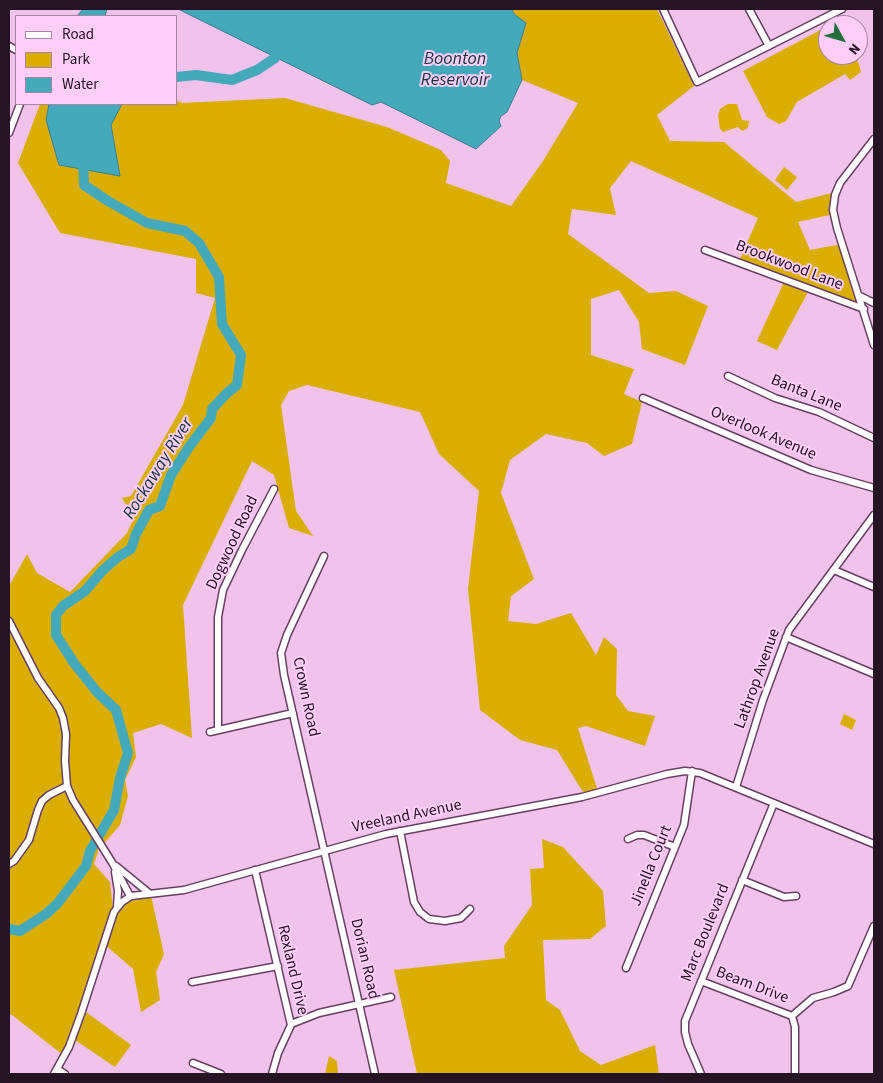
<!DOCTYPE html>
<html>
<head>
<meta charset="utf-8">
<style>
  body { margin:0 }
  #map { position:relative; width:883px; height:1083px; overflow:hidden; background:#f1c2eb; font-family:"Source Sans 3",sans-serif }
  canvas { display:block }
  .frame { position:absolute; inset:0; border:10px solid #251423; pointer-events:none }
  .legend { position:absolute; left:15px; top:15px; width:162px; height:90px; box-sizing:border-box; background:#fecef8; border:1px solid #a784a3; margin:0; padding:6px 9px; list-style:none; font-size:15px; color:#251423 }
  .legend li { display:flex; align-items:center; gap:10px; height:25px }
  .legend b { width:25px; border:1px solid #a784a3 }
  .north { position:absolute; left:818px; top:15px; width:50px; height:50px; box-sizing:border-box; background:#fecef8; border:1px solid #a784a3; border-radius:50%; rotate:129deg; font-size:14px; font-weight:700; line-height:20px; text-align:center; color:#251423 }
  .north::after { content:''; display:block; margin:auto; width:18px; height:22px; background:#246e3c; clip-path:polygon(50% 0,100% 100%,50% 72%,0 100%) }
</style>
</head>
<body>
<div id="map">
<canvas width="883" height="1083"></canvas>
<div class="frame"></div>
<ul class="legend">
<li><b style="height:6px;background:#fff"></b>Road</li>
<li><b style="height:14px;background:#d9ae00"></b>Park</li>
<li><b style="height:14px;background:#44a9bb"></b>Water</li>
</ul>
<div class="north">N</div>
</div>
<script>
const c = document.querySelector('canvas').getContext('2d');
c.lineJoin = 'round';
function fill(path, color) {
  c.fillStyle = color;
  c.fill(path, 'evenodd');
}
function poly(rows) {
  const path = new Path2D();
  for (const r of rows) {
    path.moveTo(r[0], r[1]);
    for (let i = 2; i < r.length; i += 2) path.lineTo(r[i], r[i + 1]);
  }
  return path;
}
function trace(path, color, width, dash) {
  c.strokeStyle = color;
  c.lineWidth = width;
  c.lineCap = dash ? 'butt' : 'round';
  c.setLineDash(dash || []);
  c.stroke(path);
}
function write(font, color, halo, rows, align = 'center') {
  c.font = font + ' "Source Sans 3",sans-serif';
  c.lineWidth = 4;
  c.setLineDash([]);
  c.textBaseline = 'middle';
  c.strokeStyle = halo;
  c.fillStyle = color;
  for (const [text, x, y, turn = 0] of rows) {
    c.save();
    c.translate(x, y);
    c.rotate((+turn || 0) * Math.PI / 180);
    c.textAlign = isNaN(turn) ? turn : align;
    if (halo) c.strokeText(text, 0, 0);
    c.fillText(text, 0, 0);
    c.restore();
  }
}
fill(poly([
  [512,9,657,9,694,86,657,115,670,141,724,142,796,202,836,192,834,214,798,222,810,250,842,244,863,309,808,292,777,350,757,341,784,282,738,263,758,218,631,161,610,188,616,215,572,209,568,234,649,293,676,291,708,306,685,365,642,349,639,322,619,290,591,299,591,355,634,369,624,394,642,402,632,444,604,456,587,443,546,434,510,460,501,493,534,579,511,596,508,621,536,624,571,613,596,655,604,637,617,649,616,695,628,711,655,716,645,746,586,726,578,728,599,795,586,797,557,750,520,740,480,710,468,589,479,491,439,454,420,412,307,385,289,391,281,405,296,511,313,536,289,528,274,475,252,461,183,605,192,738,161,724,133,733,136,757,125,780,128,796,120,825,99,849,94,864,110,882,113,909,150,891,164,954,156,972,160,1000,141,1012,133,969,103,943,82,1009,131,1045,115,1067,72,1038,63,1055,12,1015,9,1014,9,586,27,554,37,573,70,592,127,533,134,518,122,498,131,496,183,405,215,298,196,293,196,259,60,233,18,163,40,104,49,104,46,120,120,175,111,125,122,104,176,104,176,100,182,103,285,98,387,127,441,150,450,161,446,183,511,206,543,161,578,103,522,80,517,53,526,23,514,14],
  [828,26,828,55,856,55,861,72,850,80,845,74,797,102,786,121,779,124,767,117,743,71],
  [728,104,737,104,742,120,749,121,748,128,742,131,738,127,723,132,720,129,718,116,720,109],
  [784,167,797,177,787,190,775,180],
  [844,714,856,720,852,730,840,724],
  [542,839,563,847,603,891,606,926,590,939,543,940,546,1000,560,1010,580,1051,601,1065,655,1045,659,1074,417,1074,394,970,505,958,504,946,532,905,530,869,544,868],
  [329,1056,337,1061,338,1074,325,1074]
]), '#d9ae00');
const water = poly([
  [83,9,107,9,105,16,77,16,83,9],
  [178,9,512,9,514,14,526,23,517,53,522,80,507,112,501,116,499,121,501,126,476,149,381,102,372,105,178,9],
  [49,104,122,104,111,125,120,176,59,165,46,120,49,104]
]);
fill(water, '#44a9bb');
trace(water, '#3b7c8d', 1);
trace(poly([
  [176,77,196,75,232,80,257,70,275,58,280,47],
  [9,929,20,931,46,914,57,904,86,866,90,851,114,810,120,778,128,753,116,710,97,692,74,663,56,635,56,615,63,606,85,591,103,570,118,557,131,549,136,534,149,510,160,506,171,475,189,447,211,418,212,409,227,393,237,385,241,355,222,324,219,277,199,243,185,231,147,223,108,201,84,185,83,156]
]), '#44a9bb', 10);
const minor = poly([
  [663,9,697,82,842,9],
  [749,9,769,46],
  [9,46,16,50],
  [9,133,20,104],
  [874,139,840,183,835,195,833,210,837,228,874,345],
  [705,250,864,309],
  [860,296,874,303],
  [728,376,775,398,819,412,874,438],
  [643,398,811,470,874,488],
  [324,556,287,635,281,653,284,675,375,1074],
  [834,570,874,587],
  [9,621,38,678,59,708,63,718,66,734,65,761,67,786,73,800,113,864,130,896],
  [786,637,874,674],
  [218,730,218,617,223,590,242,550,274,489],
  [210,732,293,713],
  [736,787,763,700,789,630,874,515],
  [400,831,414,902,420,912,429,919,445,921,461,918,470,909],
  [628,839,637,835,644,835,675,847],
  [9,864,14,861,29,840,38,810,42,801,49,795,67,786],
  [116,866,149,893],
  [255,870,291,1025,278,1053,272,1074],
  [115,872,118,891,117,907],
  [742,880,784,897,796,896],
  [626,968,684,825,692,771],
  [701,981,792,1016],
  [192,982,278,966],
  [291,1024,319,1013,391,997],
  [193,1063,221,1074],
  [57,1069,65,1074],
  [54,1074,69,1047,81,1014,114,912,122,902,131,896,184,890,386,834,582,797,667,774,685,771,700,773,874,844],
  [701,1074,688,1044,685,1032,685,1021,774,803],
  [795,1074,795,1027,792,1016,813,998,834,992,848,986,874,926]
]);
trace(minor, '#673f63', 9);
trace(minor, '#fff', 6);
write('16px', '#251423', '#fecef8', [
  ["Brookwood Lane",789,266,21],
  ["Banta Lane",806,394,22],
  ["Overlook Avenue",763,434,23],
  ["Dogwood Road",233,543,-65],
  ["Lathrop Avenue",758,679,-70],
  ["Crown Road",305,697,78],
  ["Vreeland Avenue",407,817,-12],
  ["Jinella Court",652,866,-68],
  ["Marc Boulevard",706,933,-68],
  ["Dorian Road",364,959,77],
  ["Rexland Drive",292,970,77],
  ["Beam Drive",752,986,21]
]);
write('italic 18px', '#153439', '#fecef8', [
  ["Boonton",455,60],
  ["Reservoir",455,81],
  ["Rockaway River",159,469,-58]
]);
</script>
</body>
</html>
